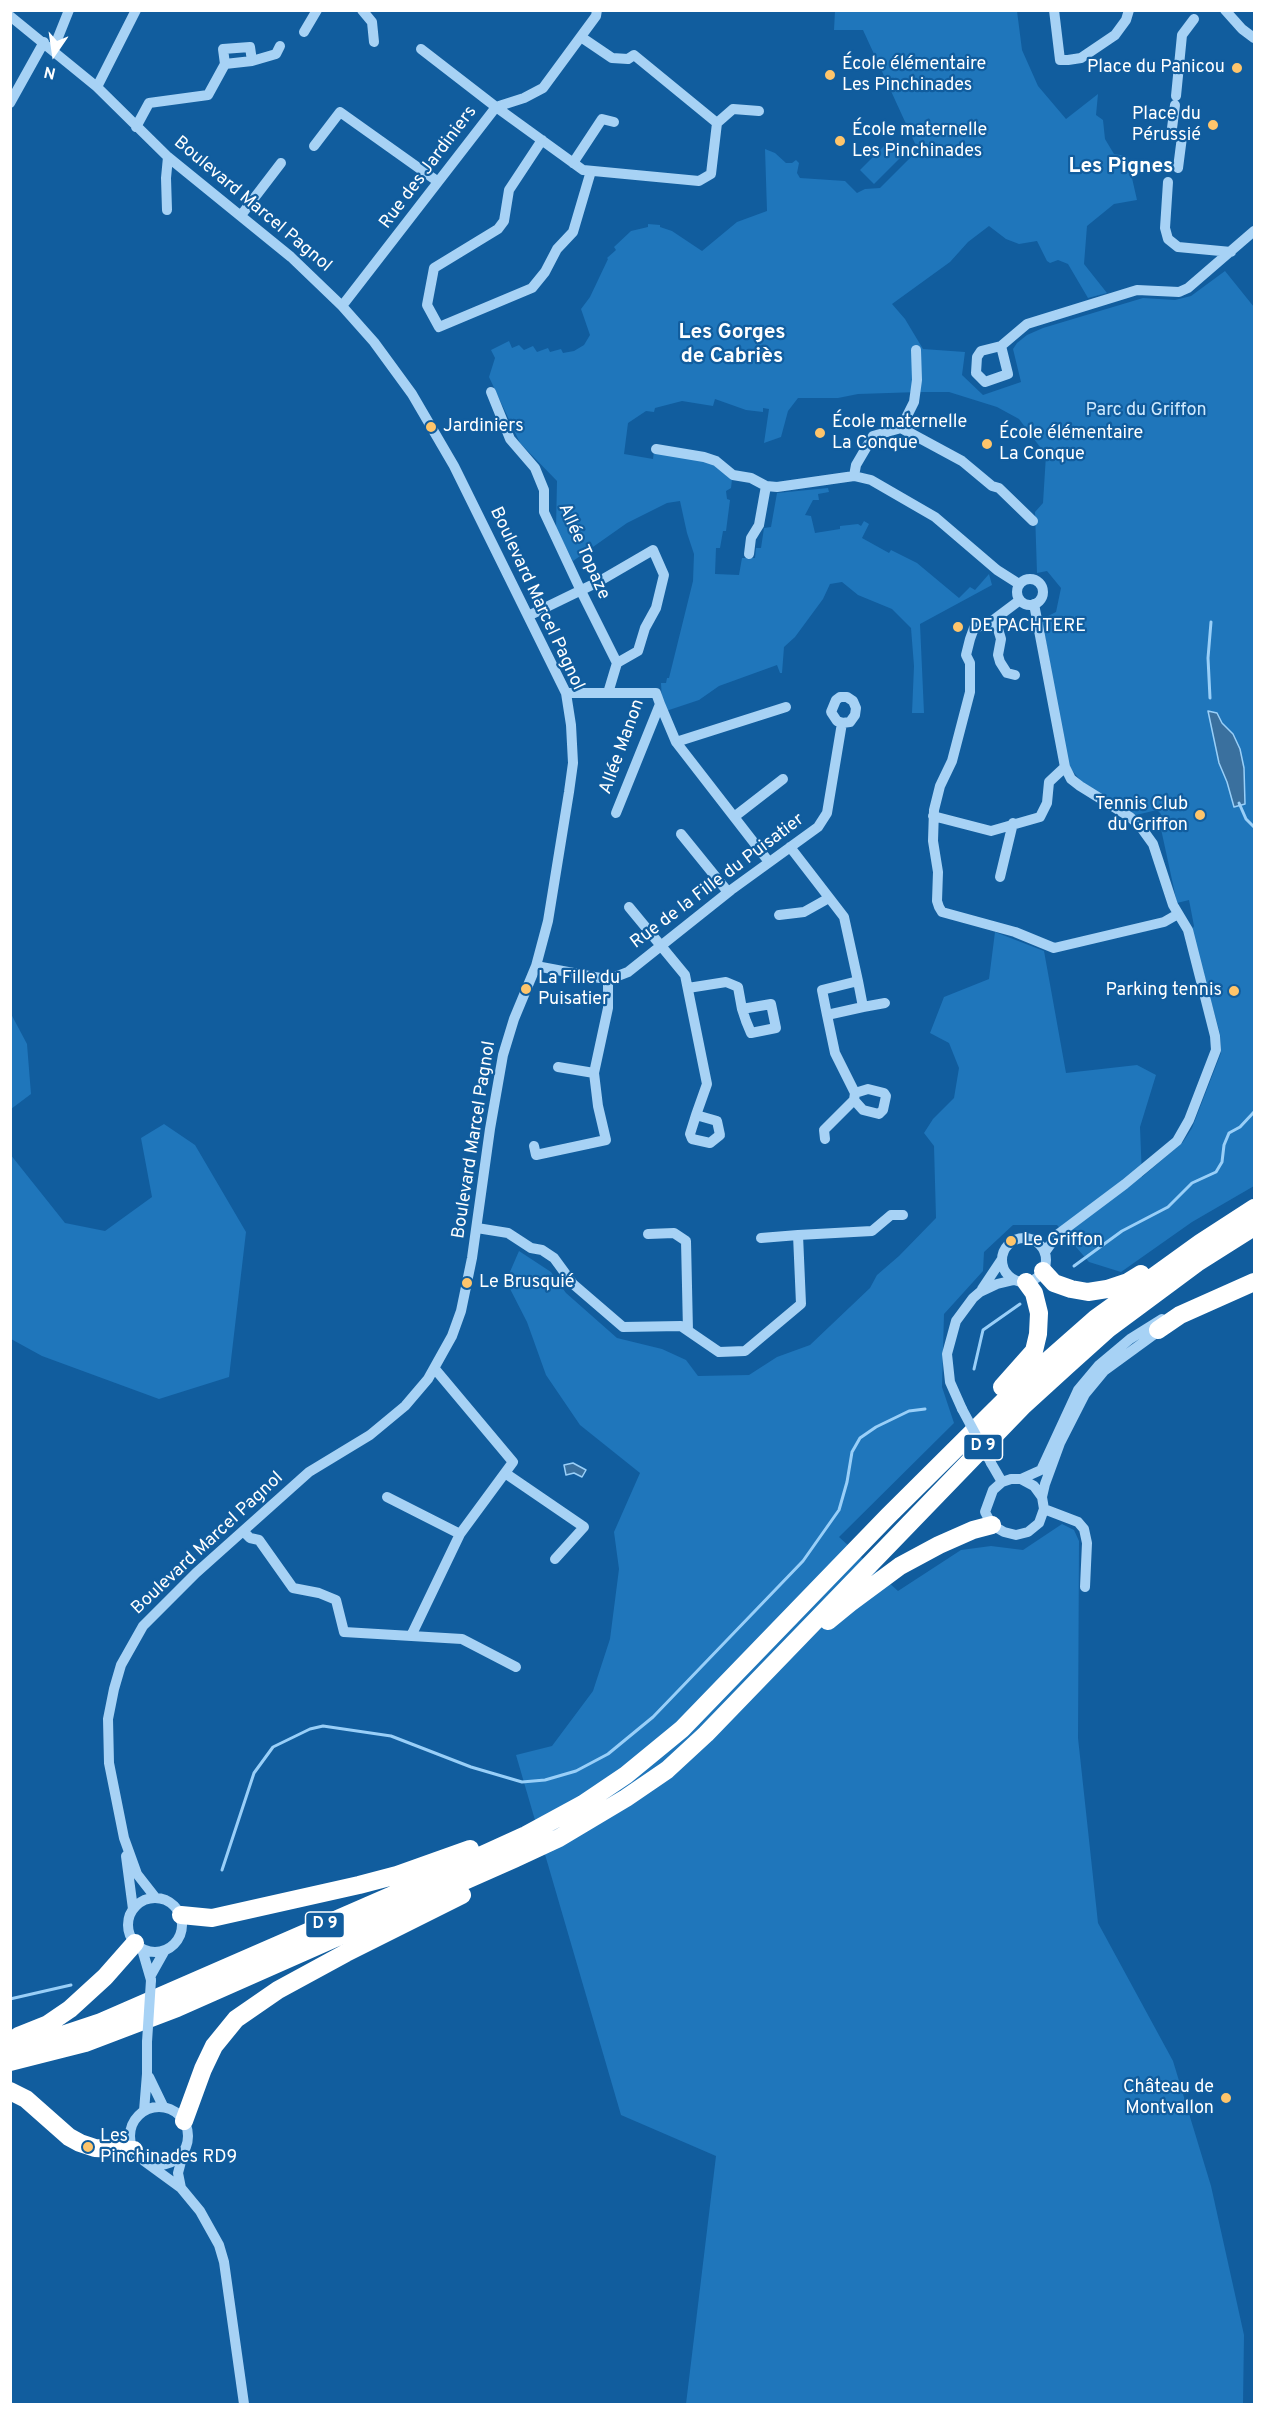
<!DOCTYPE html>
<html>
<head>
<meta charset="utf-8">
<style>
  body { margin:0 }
  #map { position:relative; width:1265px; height:2415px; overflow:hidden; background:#115d9e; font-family:Overpass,sans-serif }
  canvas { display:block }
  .frame { position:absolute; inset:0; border:12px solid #fff; pointer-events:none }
  .north { position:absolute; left:24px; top:24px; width:60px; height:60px; -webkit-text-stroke:4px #115d9e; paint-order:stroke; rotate:193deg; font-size:16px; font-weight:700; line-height:24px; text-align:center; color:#fff }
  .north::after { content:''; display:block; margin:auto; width:21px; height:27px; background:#fff; clip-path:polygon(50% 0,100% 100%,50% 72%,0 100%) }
</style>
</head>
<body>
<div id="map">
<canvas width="1265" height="2415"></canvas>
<div class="frame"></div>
<div class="north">N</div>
</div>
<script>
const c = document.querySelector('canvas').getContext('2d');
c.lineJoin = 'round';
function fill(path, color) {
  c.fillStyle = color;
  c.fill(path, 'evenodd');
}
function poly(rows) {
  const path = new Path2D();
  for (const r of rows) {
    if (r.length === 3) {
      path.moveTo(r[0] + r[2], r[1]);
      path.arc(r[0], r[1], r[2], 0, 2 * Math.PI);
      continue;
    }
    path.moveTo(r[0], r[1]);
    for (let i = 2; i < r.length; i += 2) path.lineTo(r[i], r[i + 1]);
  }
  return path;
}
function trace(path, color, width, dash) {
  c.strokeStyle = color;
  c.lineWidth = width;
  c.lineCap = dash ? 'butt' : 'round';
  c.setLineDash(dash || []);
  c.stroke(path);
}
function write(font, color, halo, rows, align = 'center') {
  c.font = font + ' Overpass,sans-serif';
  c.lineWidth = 4.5;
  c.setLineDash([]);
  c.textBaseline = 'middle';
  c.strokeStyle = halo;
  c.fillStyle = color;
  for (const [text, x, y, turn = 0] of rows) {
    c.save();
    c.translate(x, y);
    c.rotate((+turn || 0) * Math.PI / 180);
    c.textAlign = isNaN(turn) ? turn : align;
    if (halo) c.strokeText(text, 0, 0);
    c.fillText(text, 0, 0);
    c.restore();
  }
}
fill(poly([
  [835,11,1017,11,1022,50,1038,86,1066,119,1098,94,1096,115,1103,120,1105,139,1114,154,1127,156,1137,200,1114,204,1087,226,1084,264,1107,293,1088,298,1068,264,1058,260,1050,263,1047,261,1037,241,1019,244,1006,239,989,226,968,242,950,262,892,304,905,319,923,349,965,352,962,375,983,395,1021,382,1013,349,1017,343,1027,335,1043,328,1143,298,1175,300,1191,296,1225,271,1254,307,1254,1186,1192,1222,1121,1272,1089,1262,1057,1225,1013,1225,984,1252,983,1271,944,1314,942,1387,954,1423,839,1537,898,1591,961,1550,991,1546,1023,1550,1062,1524,1074,1530,1079,1541,1078,1738,1098,1923,1173,2061,1211,2186,1244,2335,1243,2404,686,2404,716,2156,621,2115,516,1755,552,1746,593,1691,610,1639,619,1569,614,1532,640,1473,580,1425,546,1375,527,1322,506,1281,519,1251,551,1272,566,1293,617,1338,662,1349,686,1360,698,1376,749,1375,777,1357,810,1345,870,1288,877,1275,899,1256,936,1218,934,1146,924,1133,933,1119,954,1098,959,1068,949,1043,930,1033,944,997,989,979,995,932,1044,951,1066,1073,1137,1065,1156,1075,1140,1127,1142,1177,1183,1142,1192,1128,1221,1053,1220,1034,1192,930,1194,926,1189,900,1177,903,1161,829,1161,814,1157,810,1136,815,1083,783,1068,766,1042,619,1056,612,1061,588,1047,571,1037,573,1035,512,1043,503,1046,455,1019,419,997,407,949,392,919,392,858,394,838,398,798,398,788,411,781,437,764,443,769,409,763,408,763,412,746,410,715,399,713,406,682,401,655,408,654,412,646,411,628,423,624,454,653,459,654,451,706,461,716,465,732,479,731,488,726,491,727,499,730,500,726,531,723,531,720,548,716,548,715,574,739,575,742,558,755,558,756,548,761,548,764,528,771,527,777,493,828,488,829,492,818,494,819,500,813,500,805,515,811,516,815,533,840,529,840,526,858,524,861,526,864,521,869,524,862,538,889,553,891,550,917,563,959,598,970,587,975,590,989,574,992,585,920,624,924,713,912,713,914,666,911,628,892,609,858,595,842,582,830,584,823,599,795,637,784,647,782,673,780,673,777,665,719,686,699,700,666,711,662,703,661,683,666,683,667,678,669,678,693,581,694,554,687,533,680,501,667,503,627,523,573,561,556,529,557,481,520,443,489,377,495,358,491,350,509,341,512,348,519,345,524,350,533,346,537,352,548,348,550,352,561,349,563,353,574,351,584,345,590,335,581,309,590,297,608,259,607,258,616,250,614,247,631,231,648,227,648,224,660,225,660,227,672,231,702,251,737,222,767,211,765,149,775,153,786,163,792,163,796,160,799,163,797,173,800,178,845,181,857,193,865,189,880,188,918,150,863,30,834,30],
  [887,143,901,157,874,184,860,170],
  [10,1012,27,1044,31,1094,11,1109],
  [164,1124,195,1145,246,1232,229,1377,159,1399,42,1356,11,1339,10,1154,65,1223,105,1231,152,1197,141,1138]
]), '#1f76bb');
const water = poly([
  [1208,711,1217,713,1222,723,1233,734,1240,749,1244,768,1245,804,1234,807,1227,782,1219,763,1208,711],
  [573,1463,586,1470,582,1477,574,1473,566,1475,564,1465,573,1463]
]);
fill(water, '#3a709e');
trace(water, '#99cff8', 1.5);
trace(poly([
  [1210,698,1208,658,1211,622],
  [1239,803,1246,819,1254,827],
  [1074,1266,1122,1231,1168,1207,1192,1183,1216,1172,1222,1162,1224,1145,1229,1133,1240,1127,1254,1112],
  [974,1369,983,1330,1020,1304],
  [222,1870,254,1773,273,1747,310,1729,323,1726,391,1736,471,1767,522,1782,545,1780,576,1771,608,1754,653,1717,803,1561,839,1510,847,1482,852,1452,860,1438,876,1427,909,1411,925,1409],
  [10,1999,71,1985]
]), '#99cff8', 3);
trace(poly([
  [362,10,372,22,374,42],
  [1054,10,1060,60,1068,60,1081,58,1115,35,1126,20,1129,10],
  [1225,10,1242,29,1254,38],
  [10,16,97,87,168,157,291,257,342,306,374,342,412,394,454,466,566,693,571,725,573,763,569,792,548,921,536,966,514,1019,503,1055,490,1129,472,1258,461,1311,452,1336,428,1379,405,1406,370,1435,309,1472,196,1573,143,1626,121,1665,114,1689,108,1719,109,1763,124,1838,137,1874,155,1897],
  [304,32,317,10],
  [421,49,496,107,583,170,699,181,711,174,717,123,634,55,628,59,612,58,581,37],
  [53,50,69,10],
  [225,64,223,49,250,47,252,61],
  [97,87,136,10],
  [1176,96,1182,35,1194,19],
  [10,103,44,42],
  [1175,105,1171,136,1182,137,1178,168],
  [717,123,733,109,759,111],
  [136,127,149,103,208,95,225,64,252,61,276,54,280,46],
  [542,140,509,190,504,221,498,229,434,268,427,305,439,327,532,288,545,272,557,249,573,232,591,171],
  [314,146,340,112,437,181],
  [573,163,602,119,614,122],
  [1168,182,1165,228,1168,239,1178,247,1231,252],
  [167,210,166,178,168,157],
  [242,214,281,163],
  [342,306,496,107,524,98,543,88,596,16,597,10],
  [1001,346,1008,374,985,382,976,373,977,357,981,351,1001,346,1027,324,1137,290,1179,292,1188,288,1254,231],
  [491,392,510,439,535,468,544,490,544,512,581,591,617,663],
  [901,428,962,461,992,486,999,488,1033,521],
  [656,449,704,457,716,461,733,475,751,478,766,486,777,487,854,476,871,480,935,517,997,570,1019,584],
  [854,476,856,465,873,436,901,428,914,402,917,380,916,350],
  [749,554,751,538,759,525,766,486],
  [1030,592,13],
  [1020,600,988,624,974,628,970,639,966,655,970,663,970,692,952,761,940,786,934,810,933,841,938,872,937,901,939,907,942,912,1015,932,1054,948,1164,922,1178,914],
  [1034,604,1065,767,1071,779,1080,786,1130,817,1140,826,1153,844,1173,905,1188,930,1215,1036,1216,1050,1189,1120,1177,1141,1125,1184,1057,1235,1045,1252],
  [528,616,598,582,653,550,664,575,656,608,645,628,638,651,617,663,608,693],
  [995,619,1001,639,998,655,1000,662,1007,673,1015,675],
  [566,693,656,693,660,704,616,813],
  [660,704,676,742],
  [933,816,991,831,1040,817,1047,803,1049,782,1065,767],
  [734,817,783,779],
  [681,834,728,892],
  [790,847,844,917,858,981,863,1007,827,1015,822,990,858,981],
  [769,862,676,742,786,707],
  [1000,877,1013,823],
  [629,907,685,975,707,1084,696,1115,690,1134,692,1139,710,1143,720,1135,717,1121,696,1115],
  [779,915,804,912,829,898],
  [536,966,600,978,615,977,628,972,731,890,818,827,827,813,842,723,850,722,855,715,856,708,853,701,847,697,840,697,836,700,831,712,837,721,842,723],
  [688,988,726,982,738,987,742,1009,746,1021,751,1033,776,1028,771,1004,742,1009],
  [863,1007,885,1003],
  [558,1067,594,1073,608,1008,608,978],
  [854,1100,863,1110,879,1114,883,1110,886,1096,884,1093,868,1089,855,1093],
  [825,1139,824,1130,854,1100,855,1093,835,1053,827,1015],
  [534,1146,536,1155,606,1140,598,1106,594,1073],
  [477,1228,508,1233,531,1248,542,1250,554,1258,573,1284,623,1327,681,1326,719,1352,745,1351,801,1304,798,1235,872,1231,891,1215,903,1215],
  [648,1234,674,1233,686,1241,688,1331],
  [1024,1260,22],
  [761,1238,798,1235],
  [982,1289,1002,1259],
  [962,1409,950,1382,947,1354,956,1321,973,1298,980,1292,997,1284,1014,1280],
  [991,1463,1002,1482],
  [505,1473,584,1527,555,1559],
  [1011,1479,1021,1479,1034,1486,1042,1497,1044,1509,1039,1523,1028,1532,1016,1535,1004,1532,992,1525,985,1512,993,1490,1002,1482,1011,1479],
  [1021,1479,1041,1470,1078,1390,1099,1365,1130,1339,1162,1319],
  [387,1497,460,1534],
  [1042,1497,1045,1484,1060,1443,1085,1394,1104,1371,1163,1328],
  [1044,1509,1078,1522,1084,1529,1087,1543,1085,1587],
  [243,1531,250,1538,259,1540,293,1588,319,1593,336,1600,344,1632,462,1639,516,1667],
  [411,1636,460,1534,513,1462,435,1369],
  [126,1856,133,1909],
  [155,1925,27],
  [142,1949,151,1980],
  [151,1975,165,1950],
  [149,2077,163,2106],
  [159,2136,29],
  [144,2111,147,2074,147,2042],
  [144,2161,181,2188,200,2211,219,2245,224,2262,244,2404],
  [181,2188,178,2173,183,2154]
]), '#a7d2f5', 10);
trace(poly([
  [1043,1271,1054,1283,1071,1289,1088,1292,1107,1289,1128,1282,1141,1274],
  [1158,1330,1180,1315,1254,1282],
  [1002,1387,1034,1351,1038,1334,1039,1313,1034,1293,1026,1282],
  [828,1621,850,1603,900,1566,939,1545,973,1530,992,1525],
  [181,1915,212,1918,359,1885,397,1875,470,1849],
  [18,2036,48,2024,70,2009,105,1977,135,1943],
  [10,2047,53,2038,101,2022,427,1880,526,1835,583,1804,626,1775,682,1729,888,1516,1020,1385,1096,1318,1200,1243,1254,1208],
  [10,2062,85,2043,177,2008,514,1859,559,1838,626,1798,667,1770,706,1734,1024,1405,1069,1364,1108,1329,1197,1263,1254,1227],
  [10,2091,26,2099,69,2137,80,2143,95,2148,134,2150],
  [184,2121,203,2069,214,2046,236,2019,278,1990,346,1953,462,1895]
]), '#fff', 18);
trace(poly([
  [962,1409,991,1463],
  [147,2042,151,1980]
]), '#a7d2f5', 10);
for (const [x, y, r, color] of [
  [1237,68,6,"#ffc56b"],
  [830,75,6,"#ffc56b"],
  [1213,125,6,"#ffc56b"],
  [840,141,6,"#ffc56b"],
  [431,427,6,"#ffc56b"],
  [820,433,6,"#ffc56b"],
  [987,444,6,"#ffc56b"],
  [958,627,6,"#ffc56b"],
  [1200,815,6,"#ffc56b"],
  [526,989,6,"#ffc56b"],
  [1234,991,6,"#ffc56b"],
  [1011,1241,6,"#ffc56b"],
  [467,1283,6,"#ffc56b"],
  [1226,2098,6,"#ffc56b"],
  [88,2147,6,"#ffc56b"]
]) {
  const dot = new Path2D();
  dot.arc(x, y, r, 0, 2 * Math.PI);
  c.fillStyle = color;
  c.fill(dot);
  trace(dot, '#115d9e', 2);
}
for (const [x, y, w] of [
  [983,1447,39],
  [325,1925,39]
]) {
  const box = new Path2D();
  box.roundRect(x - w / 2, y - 13, w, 26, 4.5);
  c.fillStyle = '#115d9e';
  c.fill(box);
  trace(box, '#fff', 1.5);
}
write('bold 16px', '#fff', null, [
  ["D 9",983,1447],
  ["D 9",325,1925]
]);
write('18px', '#fff', '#115d9e', [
  ["École élémentaire",842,65],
  ["Les Pinchinades",842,86],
  ["Place du Panicou",1225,68,"right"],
  ["Place du",1201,115,"right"],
  ["Pérussié",1201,136,"right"],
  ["École maternelle",852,131],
  ["Les Pinchinades",852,152],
  ["École maternelle",832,423],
  ["La Conque",832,444],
  ["Jardiniers",443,427],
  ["École élémentaire",999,434],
  ["La Conque",999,455],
  ["DE PACHTERE",970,627],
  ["Tennis Club",1188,805,"right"],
  ["du Griffon",1188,826,"right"],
  ["La Fille du",538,979],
  ["Puisatier",538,1000],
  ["Parking tennis",1222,991,"right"],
  ["Le Griffon",1023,1241],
  ["Le Brusquié",479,1283],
  ["Château de",1214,2088,"right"],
  ["Montvallon",1214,2109,"right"],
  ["Les",100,2137],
  ["Pinchinades RD9",100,2158]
], 'left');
write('18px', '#fff', '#115d9e', [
  ["Rue des Jardiniers",429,168,-53],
  ["Boulevard Marcel Pagnol",252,205,40],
  ["Allée Topaze",583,552,66],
  ["Boulevard Marcel Pagnol",536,599,65],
  ["Allée Manon",623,747,-70],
  ["Rue de la Fille du Puisatier",718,882,-37],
  ["Boulevard Marcel Pagnol",475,1140,-81],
  ["Boulevard Marcel Pagnol",208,1544,-43]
]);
write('18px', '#d0eafe', '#115d9e', [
  ["Parc du Griffon",1146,411]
]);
write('bold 21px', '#fff', '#115d9e', [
  ["Les Pignes",1121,168],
  ["Les Gorges",732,334],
  ["de Cabriès",732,358]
]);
</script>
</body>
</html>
